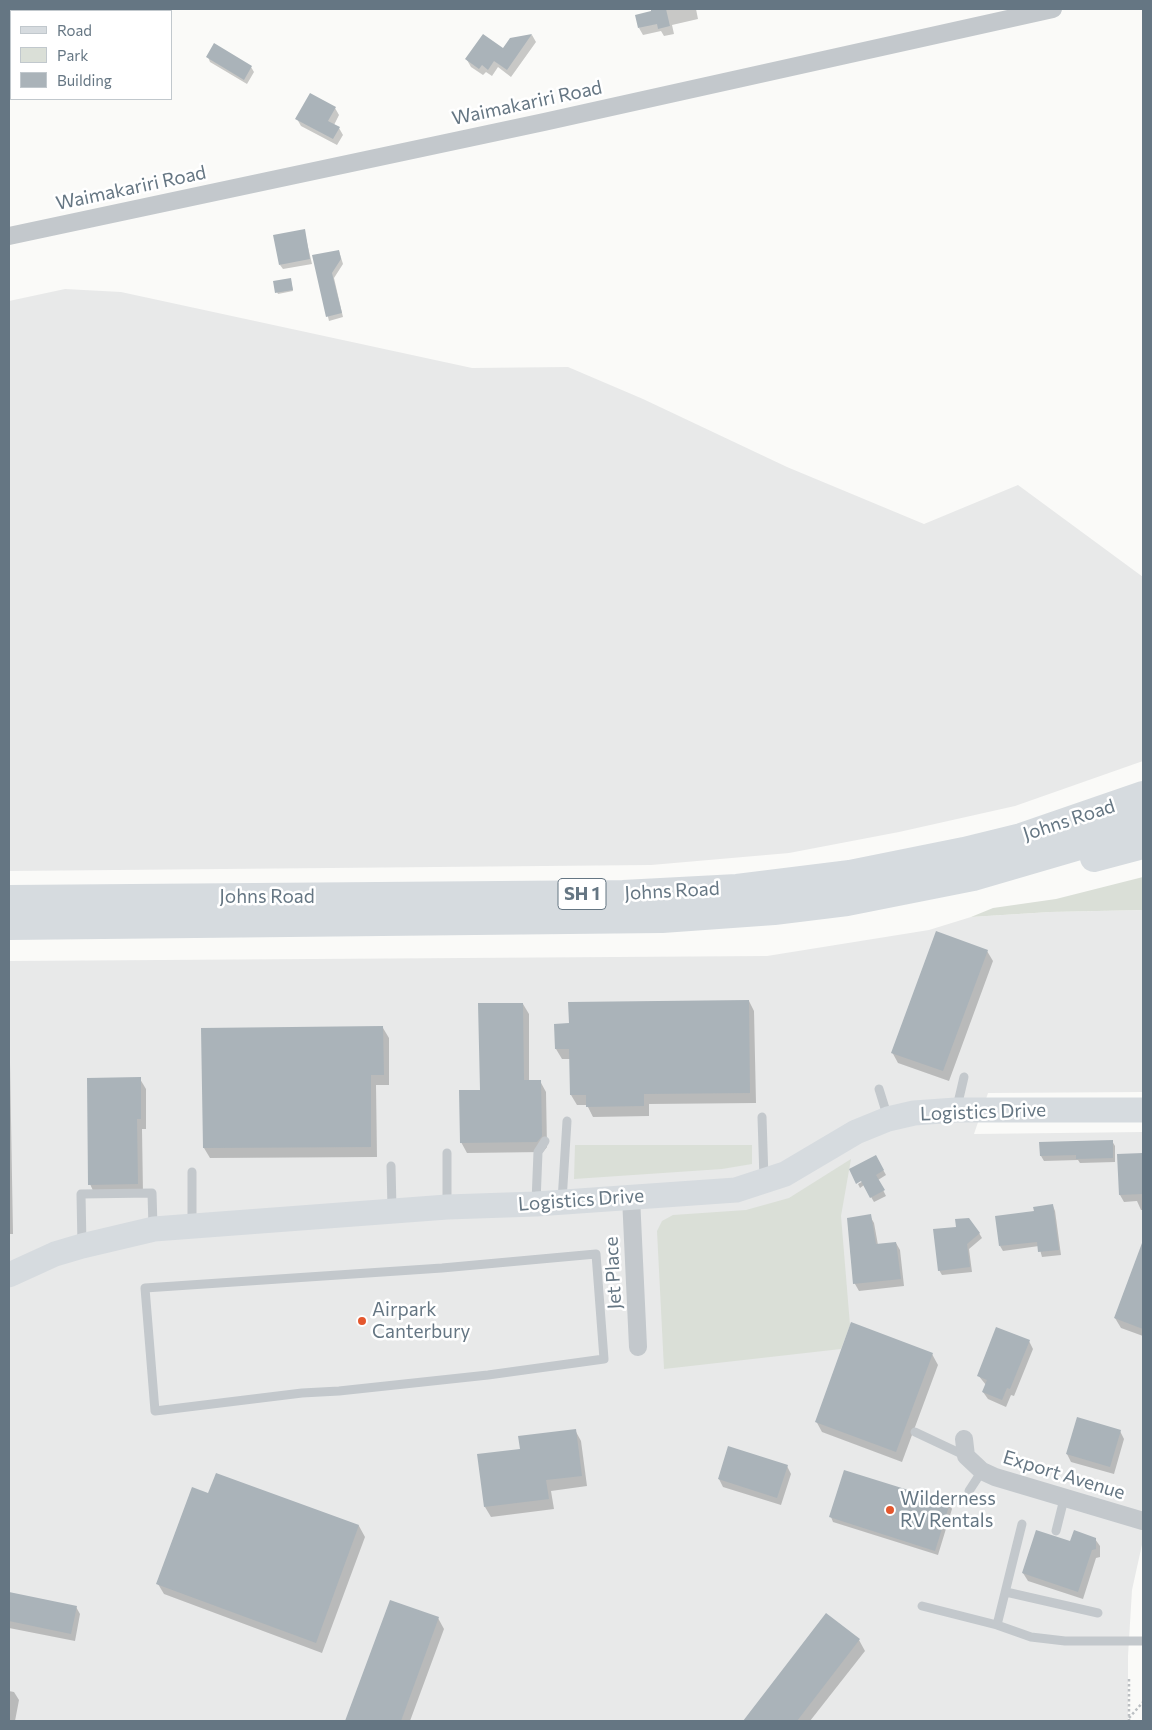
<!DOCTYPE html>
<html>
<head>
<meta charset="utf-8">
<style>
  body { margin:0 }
  #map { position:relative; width:1152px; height:1730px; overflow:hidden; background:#fafaf8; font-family:Commissioner,sans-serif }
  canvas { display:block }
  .frame { position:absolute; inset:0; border:10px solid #657683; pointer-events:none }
  .legend { position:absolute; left:10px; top:10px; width:162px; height:90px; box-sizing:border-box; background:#fff; border:1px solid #c1c8cd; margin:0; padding:6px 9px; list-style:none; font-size:15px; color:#657683 }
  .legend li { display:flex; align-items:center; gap:10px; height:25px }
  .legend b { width:25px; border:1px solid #c1c8cd }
</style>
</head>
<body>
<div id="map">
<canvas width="1152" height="1730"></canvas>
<div class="frame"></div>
<ul class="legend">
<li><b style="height:6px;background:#d6dbdf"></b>Road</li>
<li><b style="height:14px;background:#dadfd7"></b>Park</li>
<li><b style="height:14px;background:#aab3b9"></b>Building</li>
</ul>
</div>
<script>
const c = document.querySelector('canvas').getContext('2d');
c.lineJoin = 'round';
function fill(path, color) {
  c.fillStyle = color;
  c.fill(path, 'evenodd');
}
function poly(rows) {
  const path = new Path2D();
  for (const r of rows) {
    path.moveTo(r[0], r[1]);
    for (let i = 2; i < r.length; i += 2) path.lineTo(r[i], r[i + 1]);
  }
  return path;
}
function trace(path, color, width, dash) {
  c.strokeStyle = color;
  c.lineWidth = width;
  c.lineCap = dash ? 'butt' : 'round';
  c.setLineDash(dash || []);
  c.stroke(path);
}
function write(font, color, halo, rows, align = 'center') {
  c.font = font + ' Commissioner,sans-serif';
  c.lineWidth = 5;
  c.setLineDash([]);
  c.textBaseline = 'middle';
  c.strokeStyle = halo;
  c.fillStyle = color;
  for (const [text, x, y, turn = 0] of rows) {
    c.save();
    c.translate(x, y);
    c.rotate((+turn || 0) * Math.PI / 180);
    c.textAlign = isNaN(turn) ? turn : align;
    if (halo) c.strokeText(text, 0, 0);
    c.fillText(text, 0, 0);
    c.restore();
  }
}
fill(poly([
  [65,289,121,292,472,368,568,367,643,399,787,467,924,524,1018,485,1143,577,1143,761,1015,806,899,832,789,853,651,865,9,871,9,301],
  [1143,910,1143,1092,988,1093,974,1134,1143,1132,1143,1540,1132,1590,1128,1656,1128,1721,9,1721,9,961,767,956,929,930,971,917,1050,912]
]), '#e8e9e9');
fill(poly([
  [1143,877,1143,910,1050,912,971,917,993,908,1056,899],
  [575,1145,752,1145,752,1164,722,1169,574,1179],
  [851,1159,841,1216,850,1325,841,1349,664,1369,657,1231,662,1221,673,1215,746,1210,789,1198]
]), '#dadfd7');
fill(poly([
  [652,9,696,9,698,19,672,25,674,34,664,36,661,31,643,35,639,28,653,12],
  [532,35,536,42,511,77,498,67,492,76,486,72,483,75,471,67,467,60,503,50,510,40],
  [215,45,251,67,254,72,247,84,210,62,208,57],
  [335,108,339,115,334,125,339,128,343,135,337,145,301,126,297,119],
  [304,230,312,264,283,269,280,265],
  [339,251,343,264,334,278,343,317,329,321,313,256],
  [291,281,293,291,278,294,277,292],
  [987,951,993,961,949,1081,898,1063,892,1052],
  [749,1001,754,1011,756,1103,649,1104,649,1116,593,1117,587,1105,577,1105,571,1095,570,1059,562,1059,556,1049,570,1025],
  [523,1004,529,1014,529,1082,540,1081,546,1092,547,1147,543,1152,467,1153,461,1142,481,1091],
  [9,1005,13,1234,9,1234],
  [383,1028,389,1038,389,1085,376,1085,377,1157,210,1158,204,1148],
  [140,1079,146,1089,146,1129,142,1129,143,1194,95,1195,90,1184],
  [1112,1141,1115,1146,1115,1162,1080,1163,1078,1160,1044,1161,1041,1156,1040,1143],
  [1143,1154,1143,1210,1141,1210,1137,1201,1124,1202,1120,1195,1119,1155],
  [876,1157,886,1175,878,1180,886,1196,874,1202,864,1185,860,1188,858,1184,867,1179],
  [1053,1206,1055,1211,1061,1255,1042,1257,1039,1246,1003,1251,1000,1246,1035,1212],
  [870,1216,874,1223,878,1245,896,1243,900,1250,904,1286,859,1291,855,1284,850,1248],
  [934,1230,979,1233,982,1238,969,1249,972,1272,942,1275,939,1270],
  [1143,1257,1143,1336,1121,1328,1115,1318,1138,1258],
  [1029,1341,1033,1349,1014,1396,1011,1395,1006,1407,988,1399,983,1392,986,1385,978,1375],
  [932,1354,938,1365,902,1462,822,1432,816,1421],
  [575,1430,581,1441,587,1486,551,1491,554,1509,491,1517,485,1507,521,1450],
  [1120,1431,1124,1439,1114,1474,1071,1462,1067,1454],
  [787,1466,791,1474,781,1505,723,1487,719,1479],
  [216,1475,359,1526,365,1537,322,1653,164,1594,158,1584,209,1494],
  [950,1504,952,1509,938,1555,833,1522,831,1517],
  [1095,1539,1100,1546,1100,1557,1096,1558,1083,1599,1028,1581,1023,1573,1071,1543],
  [9,1593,76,1607,80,1614,75,1641,9,1628],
  [391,1601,438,1618,444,1629,410,1721,347,1721],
  [827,1615,859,1640,865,1651,810,1721,745,1721],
  [9,1691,14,1692,19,1700,15,1721,9,1721]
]), '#0003');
fill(poly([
  [651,9,666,9,670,26,658,29,657,24,638,28,635,15,651,11],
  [483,34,503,48,510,38,532,34,507,70,494,61,488,70,482,65,479,69,465,59],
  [214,43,252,66,244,80,206,57],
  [310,93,336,107,328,121,340,127,333,139,295,119],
  [305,229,310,259,279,265,273,235],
  [339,250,341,259,332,273,342,313,326,317,312,255],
  [291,278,293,290,275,293,273,281],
  [936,931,988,950,943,1071,891,1053],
  [749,1000,750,1093,644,1094,644,1106,586,1107,586,1095,570,1095,569,1049,555,1049,554,1024,569,1023,568,1002],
  [478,1003,523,1003,524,1080,541,1080,542,1136,537,1142,460,1143,459,1090,480,1090],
  [383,1026,384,1075,371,1075,371,1147,203,1148,201,1028],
  [141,1077,141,1119,137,1119,138,1184,88,1185,87,1078],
  [1113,1140,1113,1158,1076,1159,1076,1155,1040,1156,1039,1142],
  [1143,1153,1143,1194,1119,1195,1117,1154],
  [876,1155,884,1170,876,1175,885,1190,870,1198,861,1181,856,1184,849,1169],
  [1053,1204,1059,1250,1038,1252,1037,1242,999,1246,995,1216,1034,1211,1033,1207],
  [871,1214,876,1244,896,1242,901,1279,853,1284,847,1218],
  [969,1218,980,1233,967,1244,970,1267,938,1271,933,1229,956,1227,955,1219],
  [1142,1243,1143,1243,1143,1329,1114,1318],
  [851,1322,933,1353,896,1452,815,1422],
  [996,1327,1030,1340,1010,1389,1007,1388,1002,1400,982,1392,987,1380,977,1376],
  [1077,1417,1121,1430,1110,1467,1066,1454],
  [576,1429,582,1476,546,1480,549,1499,484,1507,477,1454,520,1449,518,1436],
  [728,1446,788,1465,777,1498,718,1479],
  [844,1470,950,1503,935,1551,829,1517],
  [216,1473,359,1525,316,1643,156,1584,192,1487,208,1493],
  [1036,1530,1070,1541,1074,1530,1096,1538,1096,1549,1092,1550,1078,1592,1022,1573],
  [9,1592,77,1606,71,1634,9,1621],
  [390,1600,439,1617,401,1721,345,1721],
  [826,1613,860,1639,797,1721,743,1721]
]), '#aab3b9');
trace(poly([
  [1129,1679,1129,1721],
  [1129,1718,1143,1702]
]), '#bbbfc2', 2.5, [2.5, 2.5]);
trace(poly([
  [879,1089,888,1118],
  [957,1107,964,1077],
  [762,1117,764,1179],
  [391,1166,392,1208],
  [192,1172,192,1223],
  [562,1201,567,1121],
  [536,1202,538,1152,545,1141],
  [447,1205,447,1153],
  [82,1245,81,1194,152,1193,153,1227],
  [596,1254,604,1359,488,1375,339,1391,302,1393,155,1411,145,1288,442,1268,596,1254],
  [915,1432,966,1456],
  [969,1491,982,1471],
  [1056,1531,1064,1499],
  [1006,1592,1098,1613],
  [922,1606,997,1625,1031,1637,1065,1641,1143,1641],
  [997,1625,1022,1524]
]), '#c3c8cc', 9);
trace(poly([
  [9,236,544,122,1053,9],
  [631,1197,638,1347],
  [964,1439,966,1456,982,1471,995,1477,1143,1521]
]), '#c3c8cc', 18);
trace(poly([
  [9,1275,55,1254,82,1246,154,1229,447,1207,536,1204,736,1190,785,1174,856,1132,888,1119,914,1113,956,1110,1143,1110]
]), '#d6dbdf', 25);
trace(poly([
  [1094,858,1143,845],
  [9,899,623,894,737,888,850,874,964,851,1021,837,1143,795],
  [9,926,662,919,774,911,847,902,973,877,1086,844,1143,823]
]), '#d6dbdf', 28);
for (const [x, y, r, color] of [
  [362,1321,5,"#e4572e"],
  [890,1510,5,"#e4572e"]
]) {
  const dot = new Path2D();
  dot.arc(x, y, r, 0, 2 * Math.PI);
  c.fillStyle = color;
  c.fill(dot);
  trace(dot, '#fff', 2);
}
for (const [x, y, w] of [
  [582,894,48]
]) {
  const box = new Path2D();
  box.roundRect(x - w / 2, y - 15.5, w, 31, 4);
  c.fillStyle = '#fff';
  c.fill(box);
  trace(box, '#657683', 1);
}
write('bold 18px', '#657683', null, [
  ["SH 1",582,894]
]);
write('19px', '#657683', '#fff', [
  ["Waimakariri Road",527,103,-12],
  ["Waimakariri Road",131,188,-12],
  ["Johns Road",1069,820,-18],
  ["Johns Road",672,891,-3],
  ["Johns Road",267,897],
  ["Logistics Drive",983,1112,-2],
  ["Logistics Drive",581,1200,-4],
  ["Jet Place",613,1273,-93],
  ["Export Avenue",1064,1475,17]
]);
write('19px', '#657683', '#fff', [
  ["Airpark",372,1310],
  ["Canterbury",372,1332],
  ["Wilderness",900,1499],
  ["RV Rentals",900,1521]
], 'left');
</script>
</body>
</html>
